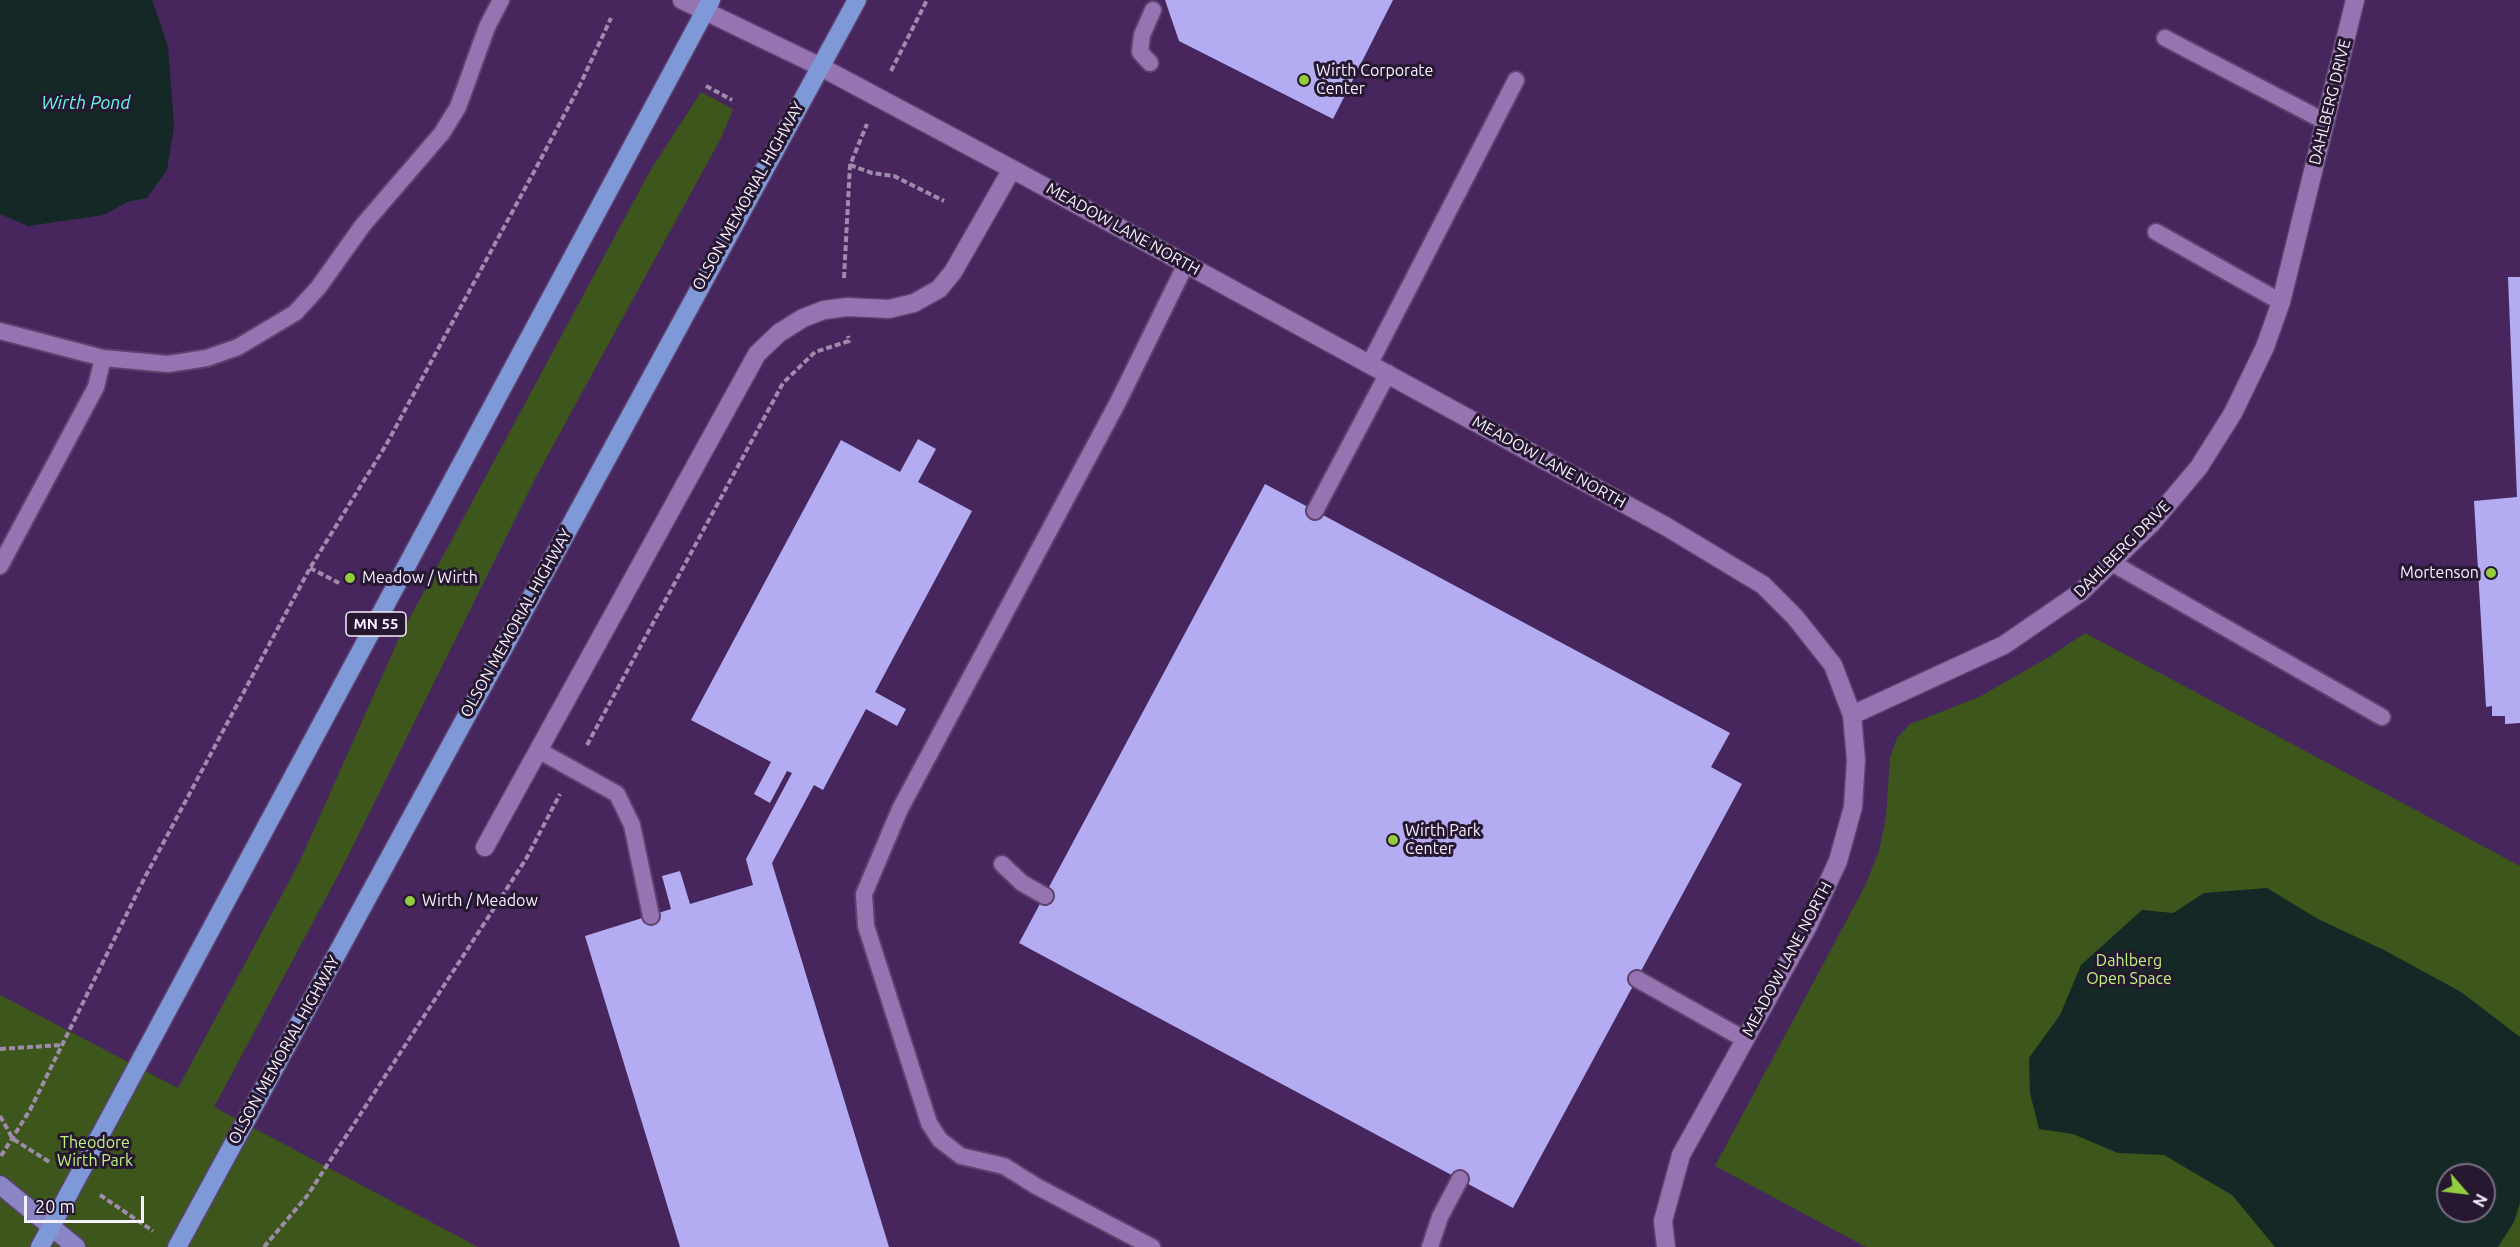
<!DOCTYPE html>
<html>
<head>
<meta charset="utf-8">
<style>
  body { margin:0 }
  #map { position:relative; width:2520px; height:1247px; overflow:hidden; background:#46265d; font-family:Ubuntu,sans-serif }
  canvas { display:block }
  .north { position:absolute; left:2436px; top:1163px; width:60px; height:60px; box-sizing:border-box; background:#261830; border:2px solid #7a6e82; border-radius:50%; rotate:118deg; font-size:16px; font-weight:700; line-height:24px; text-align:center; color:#f7f0fd }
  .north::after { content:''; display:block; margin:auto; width:21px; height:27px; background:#93cd3e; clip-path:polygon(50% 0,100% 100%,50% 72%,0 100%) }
  .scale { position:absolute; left:24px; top:1196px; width:120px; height:27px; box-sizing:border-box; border:3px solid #f7f0fd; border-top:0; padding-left:8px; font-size:18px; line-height:21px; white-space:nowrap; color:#f7f0fd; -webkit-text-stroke:4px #261830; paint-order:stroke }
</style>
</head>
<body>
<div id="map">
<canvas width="2520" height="1247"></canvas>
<div class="north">N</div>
<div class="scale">20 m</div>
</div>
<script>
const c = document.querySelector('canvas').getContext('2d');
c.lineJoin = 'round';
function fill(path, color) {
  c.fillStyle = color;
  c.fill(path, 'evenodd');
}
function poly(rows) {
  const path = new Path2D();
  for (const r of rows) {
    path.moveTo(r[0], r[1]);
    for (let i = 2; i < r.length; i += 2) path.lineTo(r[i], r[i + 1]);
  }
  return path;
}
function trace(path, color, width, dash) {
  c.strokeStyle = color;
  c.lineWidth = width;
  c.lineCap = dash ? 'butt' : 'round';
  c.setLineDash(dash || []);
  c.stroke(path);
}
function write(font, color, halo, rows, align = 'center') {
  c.font = font + ' Ubuntu,sans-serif';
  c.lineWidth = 6;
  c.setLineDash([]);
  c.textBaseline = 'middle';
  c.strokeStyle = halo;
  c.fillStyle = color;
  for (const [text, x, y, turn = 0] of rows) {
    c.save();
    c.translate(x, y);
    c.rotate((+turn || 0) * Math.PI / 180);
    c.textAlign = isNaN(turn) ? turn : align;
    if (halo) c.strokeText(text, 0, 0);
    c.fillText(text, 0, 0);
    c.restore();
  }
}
fill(poly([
  [701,92,733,109,721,138,537,475,342,868,214,1107,478,1247,0,1247,0,995,178,1088,299,863,400,636,650,171],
  [2085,633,2520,866,2520,1247,1866,1247,1715,1166,1865,886,1879,851,1886,817,1890,757,1897,738,1910,724,1979,697,2049,657],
  [2448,1175,2484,1175,2484,1211,2448,1211]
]), '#3d561c');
fill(poly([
  [0,0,152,0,168,46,174,126,167,170,147,198,127,202,104,215,28,226,0,214],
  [2267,888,2318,919,2384,950,2461,992,2520,1037,2520,1203,2514,1222,2498,1247,2275,1247,2232,1195,2164,1155,2118,1153,2073,1134,2039,1129,2030,1093,2029,1058,2060,1015,2081,965,2142,910,2173,913,2204,893],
  [2448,1175,2484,1175,2484,1211,2448,1211]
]), '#142826');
fill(poly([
  [1165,0,1393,0,1333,119,1179,41],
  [2508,277,2520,277,2520,723,2505,724,2505,716,2492,716,2492,706,2486,707,2474,501,2517,497],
  [918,439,936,449,918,482,972,511,875,692,906,709,897,726,866,709,823,790,814,785,772,863,889,1247,680,1247,585,936,671,909,662,876,680,871,690,904,753,885,746,859,792,773,787,771,770,803,754,794,771,762,691,720,841,440,900,472],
  [1265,484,1730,733,1711,767,1742,784,1513,1208,1019,943]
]), '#b4acf2');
const lane = poly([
  [2165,38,2326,122],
  [1150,63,1140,52,1142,35,1153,10],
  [2156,232,2281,302],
  [0,331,103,358,168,364,207,358,238,347,295,313,318,288,363,225,442,133,458,107,487,27,501,0],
  [1370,363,1516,80],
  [1315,511,1388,373],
  [2112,563,2382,717],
  [0,566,96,387,103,358],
  [538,750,617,794,632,825,651,916],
  [1002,864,1022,883,1045,896],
  [1637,979,1744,1039],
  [1152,1247,1036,1186,1004,1166,961,1156,940,1140,929,1123,866,926,864,894,900,809,1118,402,1186,264],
  [1430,1247,1440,1217,1460,1179]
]);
const street = poly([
  [682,0,819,66,1012,169,1667,527,1763,585,1795,617,1833,665,1852,715,1856,760,1853,807,1838,861,1808,926,1681,1155,1663,1221,1666,1247],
  [1852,715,2004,645,2081,592,2152,523,2199,467,2233,413,2265,347,2281,302,2355,0],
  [485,847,757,354,779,333,803,318,824,310,847,307,889,309,914,303,939,289,953,272,1012,169]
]);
const secondary = poly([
  [0,1185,76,1247]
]);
const primary = poly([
  [40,1247,711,0],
  [177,1247,857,0]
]);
trace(lane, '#5d426e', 20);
trace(street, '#5d426e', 21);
trace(secondary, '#5d426e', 21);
trace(primary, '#5d426e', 21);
trace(poly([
  [891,71,927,0],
  [706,86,732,100],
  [850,165,872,173,894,176,944,201],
  [844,278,850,165,867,124],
  [310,568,339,583],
  [587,745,783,383,815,352,849,341,848,336],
  [0,1049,62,1045],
  [0,1116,13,1139,51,1163],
  [1,1156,30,1110,144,879,310,568,386,445,536,168,579,87,611,18],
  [100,1195,153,1231],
  [264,1247,307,1196,356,1121,526,859,560,794]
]), '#9f8cad', 4, [6, 3]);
trace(lane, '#9674b2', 16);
trace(street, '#9674b2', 18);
trace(secondary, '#8a86c5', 18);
trace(primary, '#7e98d8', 18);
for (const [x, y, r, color] of [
  [1304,80,6,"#93cd3e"],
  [2491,573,6,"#93cd3e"],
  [350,578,6,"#93cd3e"],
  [1393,840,6,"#93cd3e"],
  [410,901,6,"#93cd3e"]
]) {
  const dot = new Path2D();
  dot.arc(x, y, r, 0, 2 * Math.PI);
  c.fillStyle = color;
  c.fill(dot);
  trace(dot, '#261830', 2);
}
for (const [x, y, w] of [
  [376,624,60]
]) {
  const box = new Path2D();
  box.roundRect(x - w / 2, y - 12, w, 24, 4.5);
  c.fillStyle = '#261830';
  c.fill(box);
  trace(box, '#f7f0fd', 1.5);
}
write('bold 15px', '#f7f0fd', null, [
  ["MN 55",376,624]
]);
write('16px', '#f7f0fd', '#261830', [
  ["Wirth Corporate",1316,71],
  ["Center",1316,89],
  ["Mortenson",2479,573,"right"],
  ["Meadow / Wirth",362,578],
  ["Wirth Park",1405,831],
  ["Center",1405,849],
  ["Wirth / Meadow",422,901]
], 'left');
write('16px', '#f7f0fd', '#261830', [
  ["DAHLBERG DRIVE",2330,102,-76],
  ["OLSON MEMORIAL HIGHWAY",748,196,-61],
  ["MEADOW LANE NORTH",1123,229,29],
  ["MEADOW LANE NORTH",1549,462,29],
  ["DAHLBERG DRIVE",2122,549,-45],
  ["OLSON MEMORIAL HIGHWAY",516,623,-61],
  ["MEADOW LANE NORTH",1787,959,-62],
  ["OLSON MEMORIAL HIGHWAY",284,1050,-61]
]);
write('16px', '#bff57d', '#261830', [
  ["Dahlberg",2129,961],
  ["Open Space",2129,979],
  ["Theodore",95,1143],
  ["Wirth Park",95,1161]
]);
write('italic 18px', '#63f9ef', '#261830', [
  ["Wirth Pond",86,103]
]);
</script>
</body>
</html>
